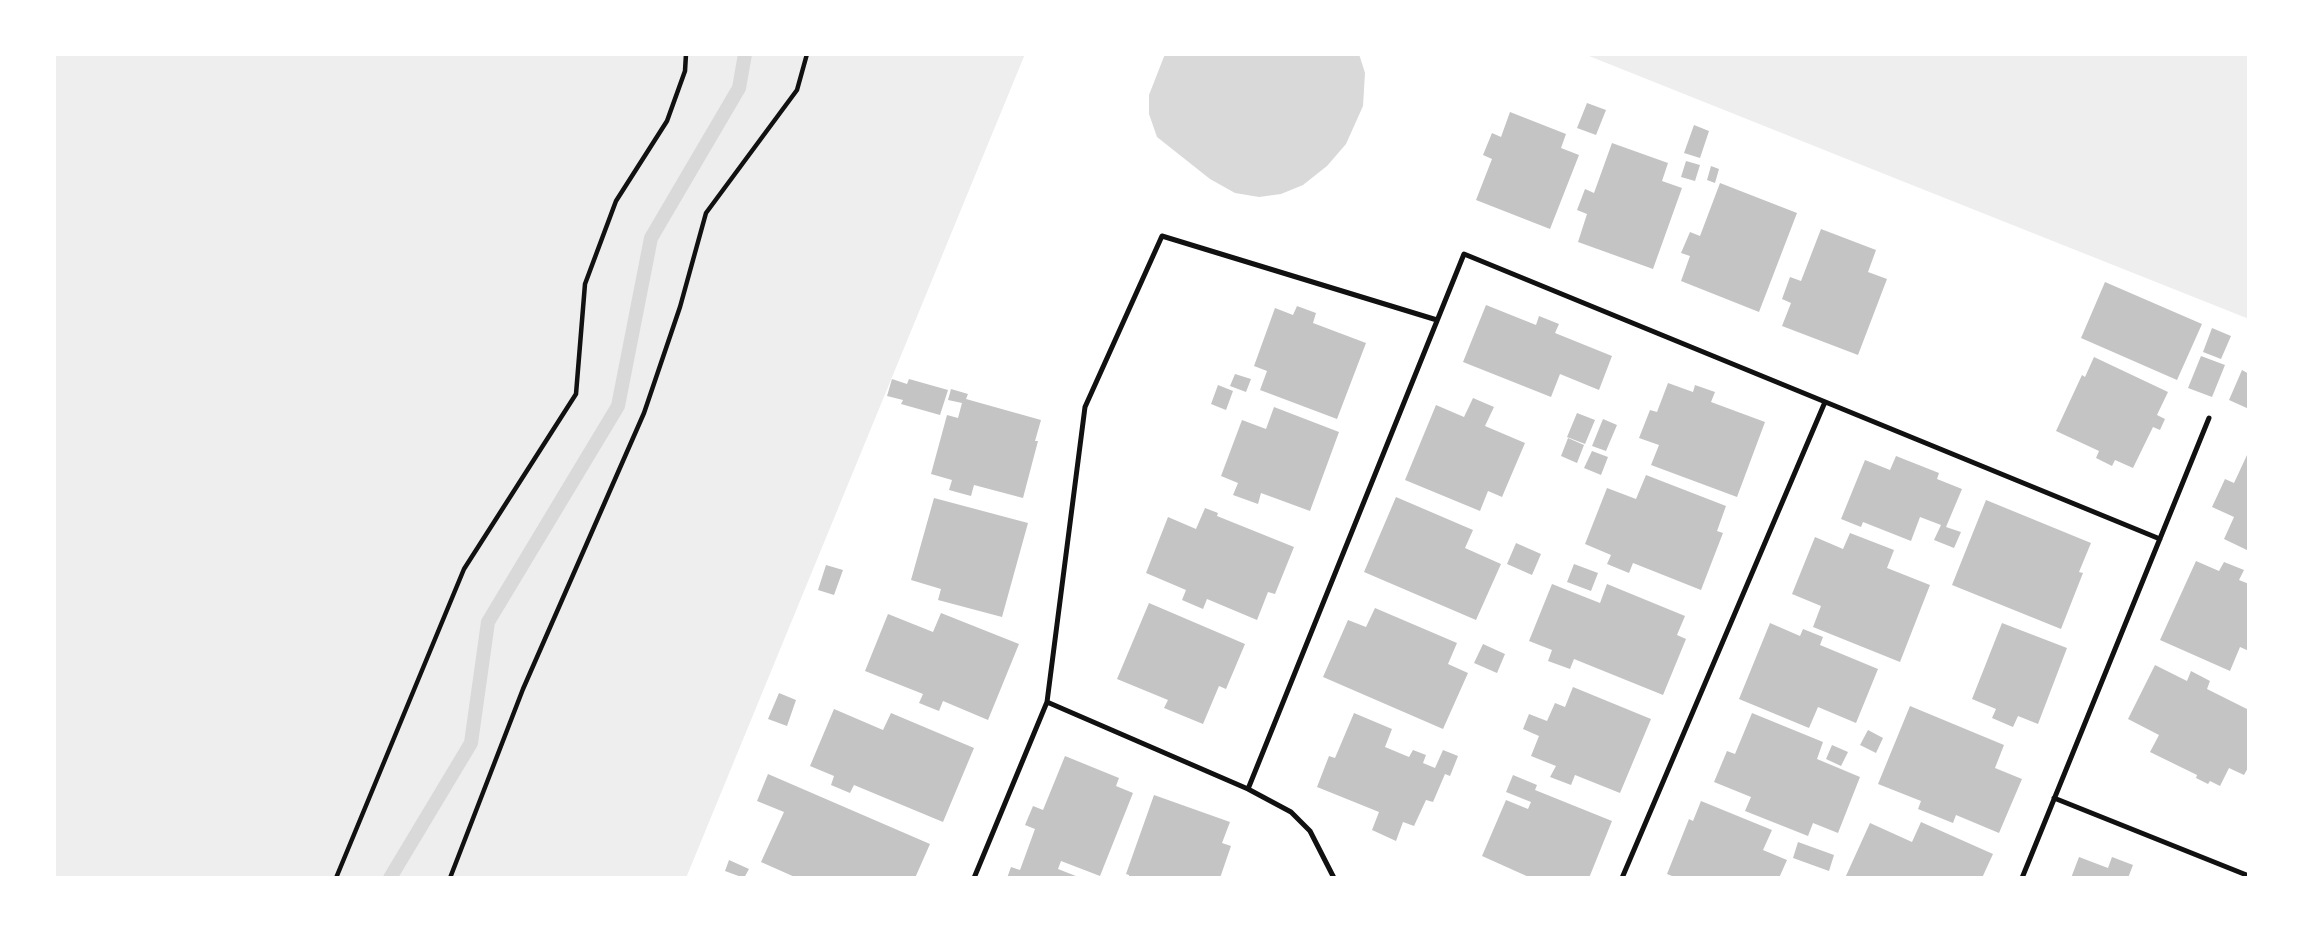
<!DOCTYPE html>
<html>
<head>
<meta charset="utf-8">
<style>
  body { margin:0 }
  #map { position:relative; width:2303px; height:932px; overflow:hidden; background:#fff; font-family:"Noto Serif",serif }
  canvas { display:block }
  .frame { position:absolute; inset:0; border:56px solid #fff; pointer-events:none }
</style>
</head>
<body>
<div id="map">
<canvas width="2303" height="932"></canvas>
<div class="frame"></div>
</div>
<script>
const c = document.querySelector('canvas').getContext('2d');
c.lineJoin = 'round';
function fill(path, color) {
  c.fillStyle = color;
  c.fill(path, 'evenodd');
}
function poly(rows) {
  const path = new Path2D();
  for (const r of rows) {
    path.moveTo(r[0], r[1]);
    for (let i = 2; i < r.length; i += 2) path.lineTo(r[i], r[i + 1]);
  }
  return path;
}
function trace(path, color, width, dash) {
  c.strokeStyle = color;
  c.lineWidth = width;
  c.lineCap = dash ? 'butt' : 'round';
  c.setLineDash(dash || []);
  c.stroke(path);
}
fill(poly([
  [54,54,1025,54,686,878,54,878],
  [1584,54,2249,54,2249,319,1912,185]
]), '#eee');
fill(poly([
  [1165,54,1359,54,1365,73,1363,106,1346,144,1327,166,1303,185,1281,194,1259,197,1235,193,1210,179,1157,137,1149,114,1149,95]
]), '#d9d9d9');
trace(poly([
  [390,878,471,743,488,622,618,406,651,238,739,88,745,54]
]), '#d9d9d9', 14);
fill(poly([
  [1587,103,1606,110,1596,135,1577,128],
  [1510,112,1566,134,1561,148,1579,155,1550,229,1476,200,1492,159,1483,155,1492,133,1501,137],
  [1694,125,1709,131,1700,158,1684,153],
  [1612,143,1668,163,1662,181,1682,188,1653,269,1578,242,1587,214,1577,210,1585,189,1594,193],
  [1686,161,1700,165,1695,181,1681,177],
  [1711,166,1719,169,1715,183,1707,180],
  [1720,183,1797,213,1759,312,1681,281,1690,256,1681,253,1690,232,1700,236],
  [1821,229,1876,250,1868,272,1887,279,1858,355,1782,326,1791,303,1782,299,1790,277,1801,281],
  [2105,282,2202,324,2177,380,2081,338],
  [1486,305,1536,325,1539,316,1559,324,1555,333,1612,356,1599,390,1560,374,1551,397,1463,362],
  [1297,306,1316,313,1313,323,1366,343,1337,419,1260,390,1267,371,1254,366,1275,308,1293,315],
  [2212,328,2231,336,2221,359,2203,352],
  [2201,356,2225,365,2212,397,2188,388],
  [2094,357,2168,392,2157,415,2165,419,2160,430,2153,427,2133,468,2115,460,2112,466,2096,458,2099,451,2056,431,2082,375,2085,377],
  [2242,370,2249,374,2249,409,2229,400],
  [1235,374,1251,379,1246,392,1230,386],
  [892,379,907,384,909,379,948,390,940,415,901,404,903,400,887,396],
  [1668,383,1693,392,1695,385,1715,392,1711,402,1765,422,1737,497,1651,465,1659,445,1639,438,1650,410,1657,412],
  [1218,385,1233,391,1226,410,1211,404],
  [951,389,968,394,966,399,1041,420,1035,441,1038,441,1023,498,974,485,971,496,949,490,952,480,931,474,947,415,958,418,962,403,948,400],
  [1473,398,1494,407,1485,426,1525,443,1502,497,1488,491,1480,511,1405,480,1436,405,1464,417],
  [1274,407,1339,432,1310,511,1261,493,1258,504,1233,495,1238,483,1221,476,1242,420,1266,429],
  [1577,413,1595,420,1585,444,1567,437],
  [1603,419,1617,425,1606,451,1592,446],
  [1568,438,1584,445,1577,463,1561,456],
  [1592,451,1608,457,1601,475,1584,468],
  [2247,455,2249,456,2249,551,2224,539,2234,517,2212,507,2225,479,2234,483],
  [1896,456,1939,473,1937,479,1962,489,1946,527,1961,532,1954,548,1934,540,1941,525,1920,517,1911,541,1863,522,1861,527,1841,519,1865,460,1890,470],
  [1646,475,1726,506,1717,531,1723,533,1701,590,1633,563,1629,573,1607,564,1611,555,1585,544,1607,488,1636,499],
  [1396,497,1473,530,1465,548,1501,564,1476,620,1364,572],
  [934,498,1028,523,1002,617,938,600,941,589,911,580],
  [1986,500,2091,543,2079,572,2083,573,2061,629,1952,585],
  [1205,508,1218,513,1217,516,1294,547,1275,594,1268,592,1257,620,1207,599,1203,609,1182,600,1186,590,1146,573,1168,517,1196,529],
  [1850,533,1894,550,1887,568,1930,585,1900,662,1813,627,1821,606,1792,594,1815,537,1843,549],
  [1516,543,1541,554,1532,575,1507,564],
  [2196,561,2219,571,2224,562,2244,570,2239,580,2249,584,2249,651,2240,647,2230,671,2160,640],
  [1574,564,1598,573,1591,591,1567,582],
  [826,565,843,570,834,595,818,590],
  [1552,584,1600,603,1607,584,1685,616,1677,635,1686,639,1663,695,1574,659,1570,669,1548,661,1552,650,1529,641],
  [1149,603,1245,644,1226,689,1219,686,1203,724,1164,708,1168,700,1117,679],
  [1375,608,1457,643,1448,664,1468,673,1443,729,1323,677,1348,620,1366,627],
  [941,613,1019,644,988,720,943,701,939,711,919,703,923,694,865,671,888,614,933,632],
  [1770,623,1800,636,1803,629,1823,637,1820,645,1878,669,1856,723,1818,707,1809,728,1739,699],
  [2002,623,2067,648,2038,724,2018,716,2013,727,1992,718,1996,709,1972,699],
  [1483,644,1505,654,1497,673,1474,663],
  [2155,665,2187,681,2191,671,2210,681,2207,689,2249,710,2249,766,2244,775,2229,768,2220,786,2210,781,2208,784,2196,778,2197,775,2150,752,2159,735,2128,719],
  [1573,687,1651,719,1620,793,1575,775,1571,785,1550,777,1556,766,1531,756,1539,736,1523,729,1529,714,1547,721,1555,703,1565,707],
  [779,693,796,700,787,726,768,719],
  [1910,706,2004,745,1995,768,2022,779,1999,833,1956,815,1953,823,1918,809,1921,801,1878,784],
  [834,709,883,730,891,713,974,748,943,822,854,785,850,793,831,785,834,776,810,766],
  [1354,713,1392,729,1385,747,1409,757,1413,750,1426,755,1423,763,1435,768,1443,750,1458,756,1450,776,1445,774,1433,802,1426,800,1414,826,1403,822,1396,841,1372,830,1379,812,1317,787,1329,756,1335,758],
  [1752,713,1823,742,1817,759,1860,777,1838,833,1813,823,1808,836,1745,811,1751,797,1714,782,1727,751,1735,754],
  [1868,730,1883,738,1876,753,1860,745],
  [1832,745,1848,752,1841,766,1826,759],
  [1065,756,1119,778,1116,786,1133,793,1100,876,1061,861,1058,869,1081,878,1007,878,1011,867,1020,870,1035,829,1025,825,1033,806,1043,810],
  [768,774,930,844,915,878,797,878,761,862,784,812,757,801],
  [1513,775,1537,785,1535,790,1612,821,1589,878,1531,878,1482,856,1506,800,1528,809,1531,802,1506,792],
  [1154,795,1230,822,1222,843,1231,846,1220,878,1129,878,1129,875,1126,874],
  [1701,801,1772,830,1763,850,1787,860,1779,878,1677,878,1667,874,1689,819,1693,821],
  [1921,822,1993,854,1982,878,1845,878,1870,823,1912,842],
  [1798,842,1834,855,1829,871,1793,858],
  [2079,857,2108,868,2112,857,2133,865,2128,878,2071,878],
  [729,860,749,869,744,878,725,871]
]), '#c4c4c4');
trace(poly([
  [336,878,464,569,576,394,585,284,616,201,667,121,685,71,686,54],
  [450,878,523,689,644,413,680,307,706,213,797,90,807,54]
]), '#111', 4.5);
trace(poly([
  [1047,702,1248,789,1291,812,1310,831,1334,878],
  [1248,789,1464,254,2160,539],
  [2054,798,2249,876],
  [974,878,1047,702,1085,407,1162,236,1437,320],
  [1622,878,1825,402],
  [2022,878,2209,418]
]), '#111', 5);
</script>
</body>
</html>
